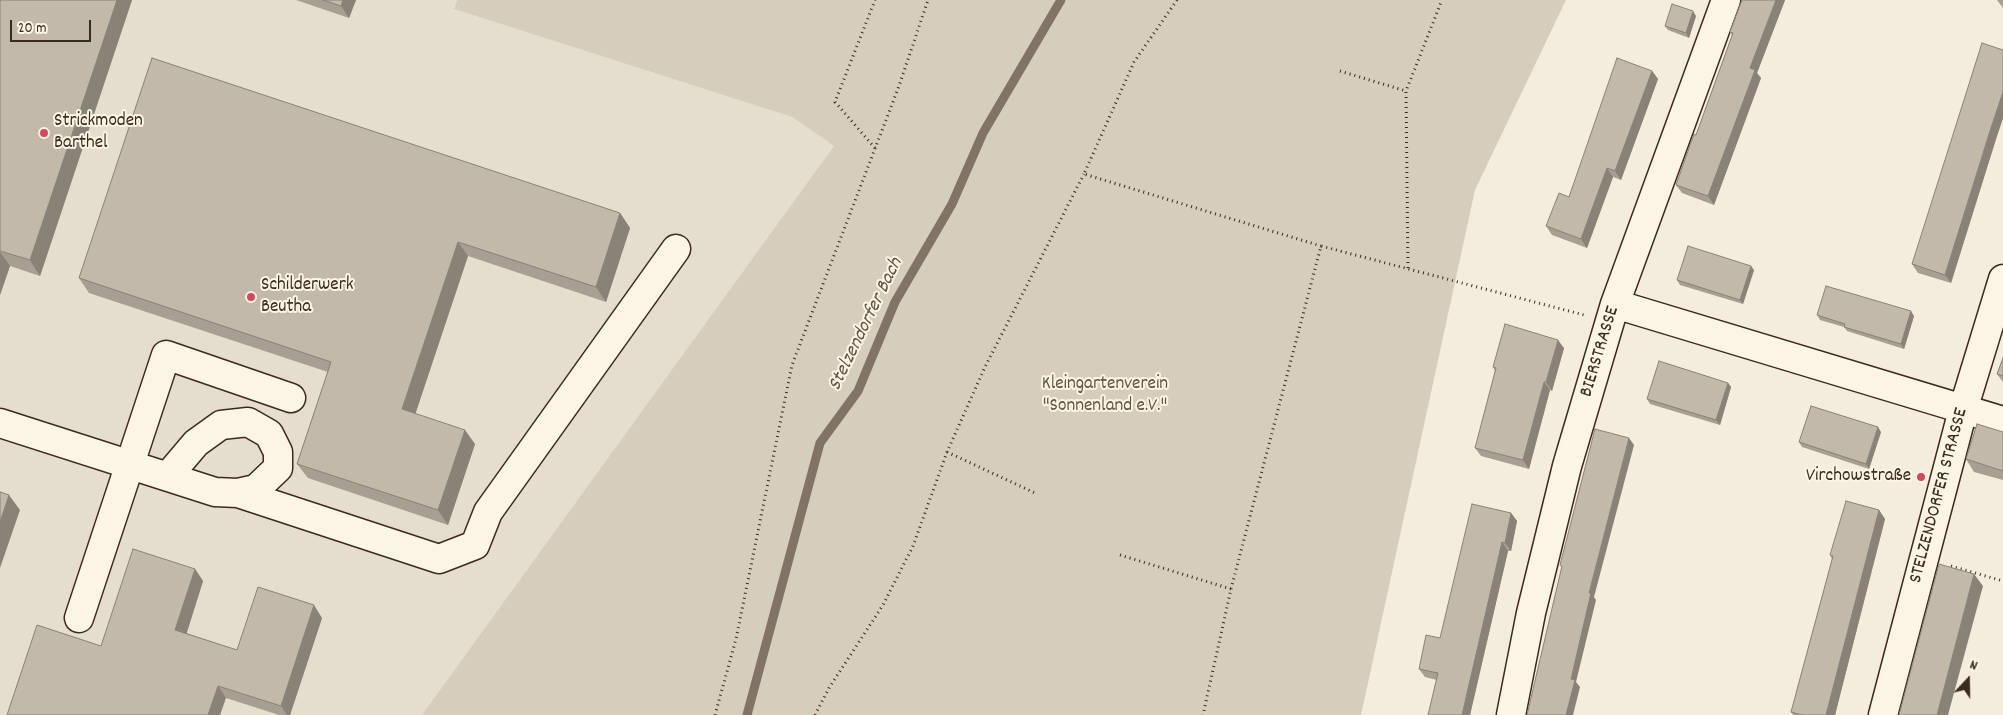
<!DOCTYPE html>
<html>
<head>
<meta charset="utf-8">
<style>
  body { margin:0 }
  #map { position:relative; width:2003px; height:715px; overflow:hidden; background:#f4eddd; font-family:Dekko,sans-serif }
  canvas { display:block }
  .north { position:absolute; left:1943px; top:655px; width:50px; height:50px; -webkit-text-stroke:4px #fcf5e5; paint-order:stroke; rotate:21deg; font-size:14px; font-weight:700; line-height:20px; text-align:center; color:#3b2a1e }
  .north::after { content:''; display:block; margin:auto; width:18px; height:22px; background:#3b2a1e; clip-path:polygon(50% 0,100% 100%,50% 72%,0 100%) }
  .scale { position:absolute; left:10px; top:20px; width:81px; height:22px; box-sizing:border-box; border:2px solid #3b2a1e; border-top:0; padding-left:6px; font-size:15px; line-height:18px; white-space:nowrap; color:#3b2a1e; -webkit-text-stroke:4px #fcf5e5; paint-order:stroke }
</style>
</head>
<body>
<div id="map">
<canvas width="2003" height="715"></canvas>
<div class="north">N</div>
<div class="scale">20 m</div>
</div>
<script>
const c = document.querySelector('canvas').getContext('2d');
c.lineJoin = 'round';
function fill(path, color) {
  c.fillStyle = color;
  c.fill(path, 'evenodd');
}
function poly(rows) {
  const path = new Path2D();
  for (const r of rows) {
    path.moveTo(r[0], r[1]);
    for (let i = 2; i < r.length; i += 2) path.lineTo(r[i], r[i + 1]);
  }
  return path;
}
function trace(path, color, width, dash) {
  c.strokeStyle = color;
  c.lineWidth = width;
  c.lineCap = dash ? 'butt' : 'round';
  c.setLineDash(dash || []);
  c.stroke(path);
}
function write(font, color, halo, rows, align = 'center') {
  c.font = font + ' Dekko,sans-serif';
  c.lineWidth = 4;
  c.setLineDash([]);
  c.textBaseline = 'middle';
  c.strokeStyle = halo;
  c.fillStyle = color;
  for (const [text, x, y, turn = 0] of rows) {
    c.save();
    c.translate(x, y);
    c.rotate((+turn || 0) * Math.PI / 180);
    c.textAlign = isNaN(turn) ? turn : align;
    if (halo) c.strokeText(text, 0, 0);
    c.fillText(text, 0, 0);
    c.restore();
  }
}
fill(poly([
  [0,0,457,0,454,9,792,117,834,146,432,715,0,715]
]), '#e5ddce');
fill(poly([
  [457,0,1566,0,1475,190,1361,715,422,715,834,146,792,117,454,9]
]), '#d6cdbd');
trace(poly([
  [747,715,820,443,858,391,895,302,952,204,983,133,1061,0]
]), '#817466', 9);
const minor = poly([
  [1615,304,2003,421],
  [0,423,215,492,238,493,256,489,278,468,278,452,269,434,248,422,221,425,196,443,168,476],
  [238,493,439,559,475,545,488,512,676,249],
  [79,618,166,355,291,398],
  [1511,715,1531,613,1567,466,1615,304,1726,0],
  [1883,715,1963,410,2003,279]
]);
trace(minor, '#3b2a1e', 31);
trace(poly([
  [1177,0,1134,62,1084,174,1321,246],
  [1340,71,1406,91],
  [875,148,835,102,875,0],
  [1408,268,1406,91,1442,0],
  [947,452,1035,493],
  [1120,555,1231,589,1203,715],
  [1951,566,2003,581],
  [1231,589,1321,246,1584,315],
  [715,715,736,639,792,365,899,86,928,0],
  [815,715,829,688,883,605,913,546,947,452,985,367,1084,174]
]), '#3b2a1e', 3, [1, 4]);
trace(minor, '#fcf5e5', 28);
fill(poly([
  [0,0,132,0,40,276,10,266,0,295],
  [296,0,356,0,349,18],
  [1742,0,1785,0,1757,73,1761,78,1714,205,1682,193,1676,185,1696,135,1732,35,1730,32],
  [1997,0,2003,0,2003,8],
  [1696,16,1689,38,1668,30,1665,26],
  [2003,50,2003,118,1996,139,1951,283,1918,273,1912,264],
  [1652,71,1658,79,1621,180,1613,177,1587,248,1552,235,1546,226,1569,197],
  [620,213,630,228,606,302,468,256,415,414,475,444,448,525,308,478,297,464,328,372,89,293,79,278],
  [1754,270,1743,304,1680,285,1677,280],
  [1817,315,1914,316,1904,349,1847,331,1844,327,1820,320],
  [1564,348,1552,391,1550,390,1529,469,1481,456,1475,448,1495,371,1493,367],
  [2003,358,2003,382,1997,374],
  [1728,383,1731,387,1720,425,1650,404,1647,399],
  [1881,432,1869,469,1802,447,1799,442],
  [2003,432,2003,480,1974,472,1966,459],
  [1879,510,1885,519,1835,715,1793,715,1791,712,1832,559,1830,555],
  [1511,513,1517,521,1511,551,1508,551,1470,715,1428,715,1437,680,1425,677,1419,669,1440,638],
  [195,569,203,581,186,633,237,650,322,618,290,715,279,715,226,698,101,646]
]), '#a89f92');
fill(poly([
  [117,0,132,0,40,276,30,260],
  [343,0,356,0,349,18,341,6],
  [1776,0,1785,0,1757,73,1761,78,1714,205,1708,196,1750,68],
  [1693,11,1696,16,1689,38,1686,33],
  [1652,71,1658,79,1621,180,1615,171],
  [2003,92,2003,118,1996,139,1951,283,1945,275,1990,131],
  [1607,168,1613,177,1587,248,1581,239],
  [620,213,630,228,606,302,596,287],
  [458,242,468,256,412,424,402,409],
  [0,252,10,266,0,295],
  [1751,266,1754,270,1743,304,1740,300],
  [1911,311,1914,316,1904,349,1901,344],
  [1558,340,1564,348,1552,391,1546,382],
  [1544,382,1550,390,1529,469,1523,460],
  [1728,383,1731,387,1720,425,1716,420],
  [1878,427,1881,432,1869,469,1866,464],
  [465,430,475,444,448,525,438,510],
  [1629,438,1634,445,1594,597,1596,600,1576,682,1580,687,1573,715,1566,715,1571,679,1589,593],
  [9,495,20,510,0,568,0,522],
  [1879,510,1885,519,1835,715,1826,715],
  [1511,513,1517,521,1511,551,1505,543],
  [1502,542,1508,551,1470,715,1462,715],
  [195,569,203,581,184,642,175,630],
  [1974,574,1983,586,1948,715,1937,715],
  [314,605,322,618,290,715,287,715,281,706],
  [218,686,226,698,220,715,208,715]
]), '#888277');
const building = poly([
  [0,0,117,0,30,260,0,251,0,0],
  [323,0,343,0,341,6,323,0],
  [1742,0,1776,0,1750,68,1755,70,1708,196,1676,185,1694,134,1696,135,1733,33,1730,32,1742,0],
  [1672,4,1693,11,1686,33,1665,26,1672,4],
  [1982,43,2003,50,2003,92,1990,131,1945,275,1912,264,1982,43],
  [152,58,620,213,596,287,458,242,402,409,465,430,438,510,297,464,331,362,79,278,152,58],
  [1617,58,1652,71,1615,171,1607,168,1581,239,1546,226,1559,193,1569,197,1617,58],
  [1688,246,1751,266,1740,300,1677,280,1688,246],
  [1826,286,1911,311,1901,344,1844,327,1845,324,1817,315,1826,286],
  [1505,324,1558,340,1546,382,1544,382,1523,460,1475,448,1496,368,1493,367,1505,324],
  [2003,358,2003,376,1997,374,2003,358],
  [1659,361,1728,383,1716,420,1647,399,1659,361],
  [1811,406,1878,427,1866,464,1799,442,1811,406],
  [1977,424,2003,432,2003,471,1966,459,1977,424],
  [1595,429,1629,438,1589,593,1591,593,1571,679,1575,680,1566,715,1527,715,1562,566,1560,565,1595,429],
  [0,492,9,495,0,522,0,492],
  [1846,501,1879,510,1826,715,1802,715,1791,712,1833,556,1830,555,1846,501],
  [1472,504,1511,513,1505,543,1502,542,1462,715,1428,715,1438,673,1419,669,1426,635,1440,638,1472,504],
  [133,549,195,569,175,630,237,650,258,587,314,605,281,706,218,686,208,715,7,715,37,625,101,646,133,549],
  [1939,564,1974,574,1937,715,1899,715,1939,564]
]);
fill(building, '#c3b9aa');
trace(building, '#888277', 1);
for (const [x, y, r, color] of [
  [44,133,5,"#d1495b"],
  [251,297,5,"#d1495b"],
  [1921,477,5,"#d1495b"]
]) {
  const dot = new Path2D();
  dot.arc(x, y, r, 0, 2 * Math.PI);
  c.fillStyle = color;
  c.fill(dot);
  trace(dot, '#fcf5e5', 2);
}
write('19px', '#3b2a1e', '#fcf5e5', [
  ["Strickmoden",54,122],
  ["Barthel",54,144],
  ["Schilderwerk",261,286],
  ["Beutha",261,308],
  ["Virchowstraße",1911,477,"right"]
], 'left');
write('19px', '#3b2a1e', '#fcf5e5', [
  ["BIERSTRASSE",1601,352,-73],
  ["STELZENDORFER STRASSE",1940,496,-75]
]);
write('19px', '#625346', '#fcf5e5', [
  ["Kleingartenverein",1105,385],
  ["\"Sonnenland e.V.\"",1105,407]
]);
write('italic 20px', '#645548', '#fcf5e5', [
  ["Stelzendorfer Bach",867,325,-64]
]);
</script>
</body>
</html>
